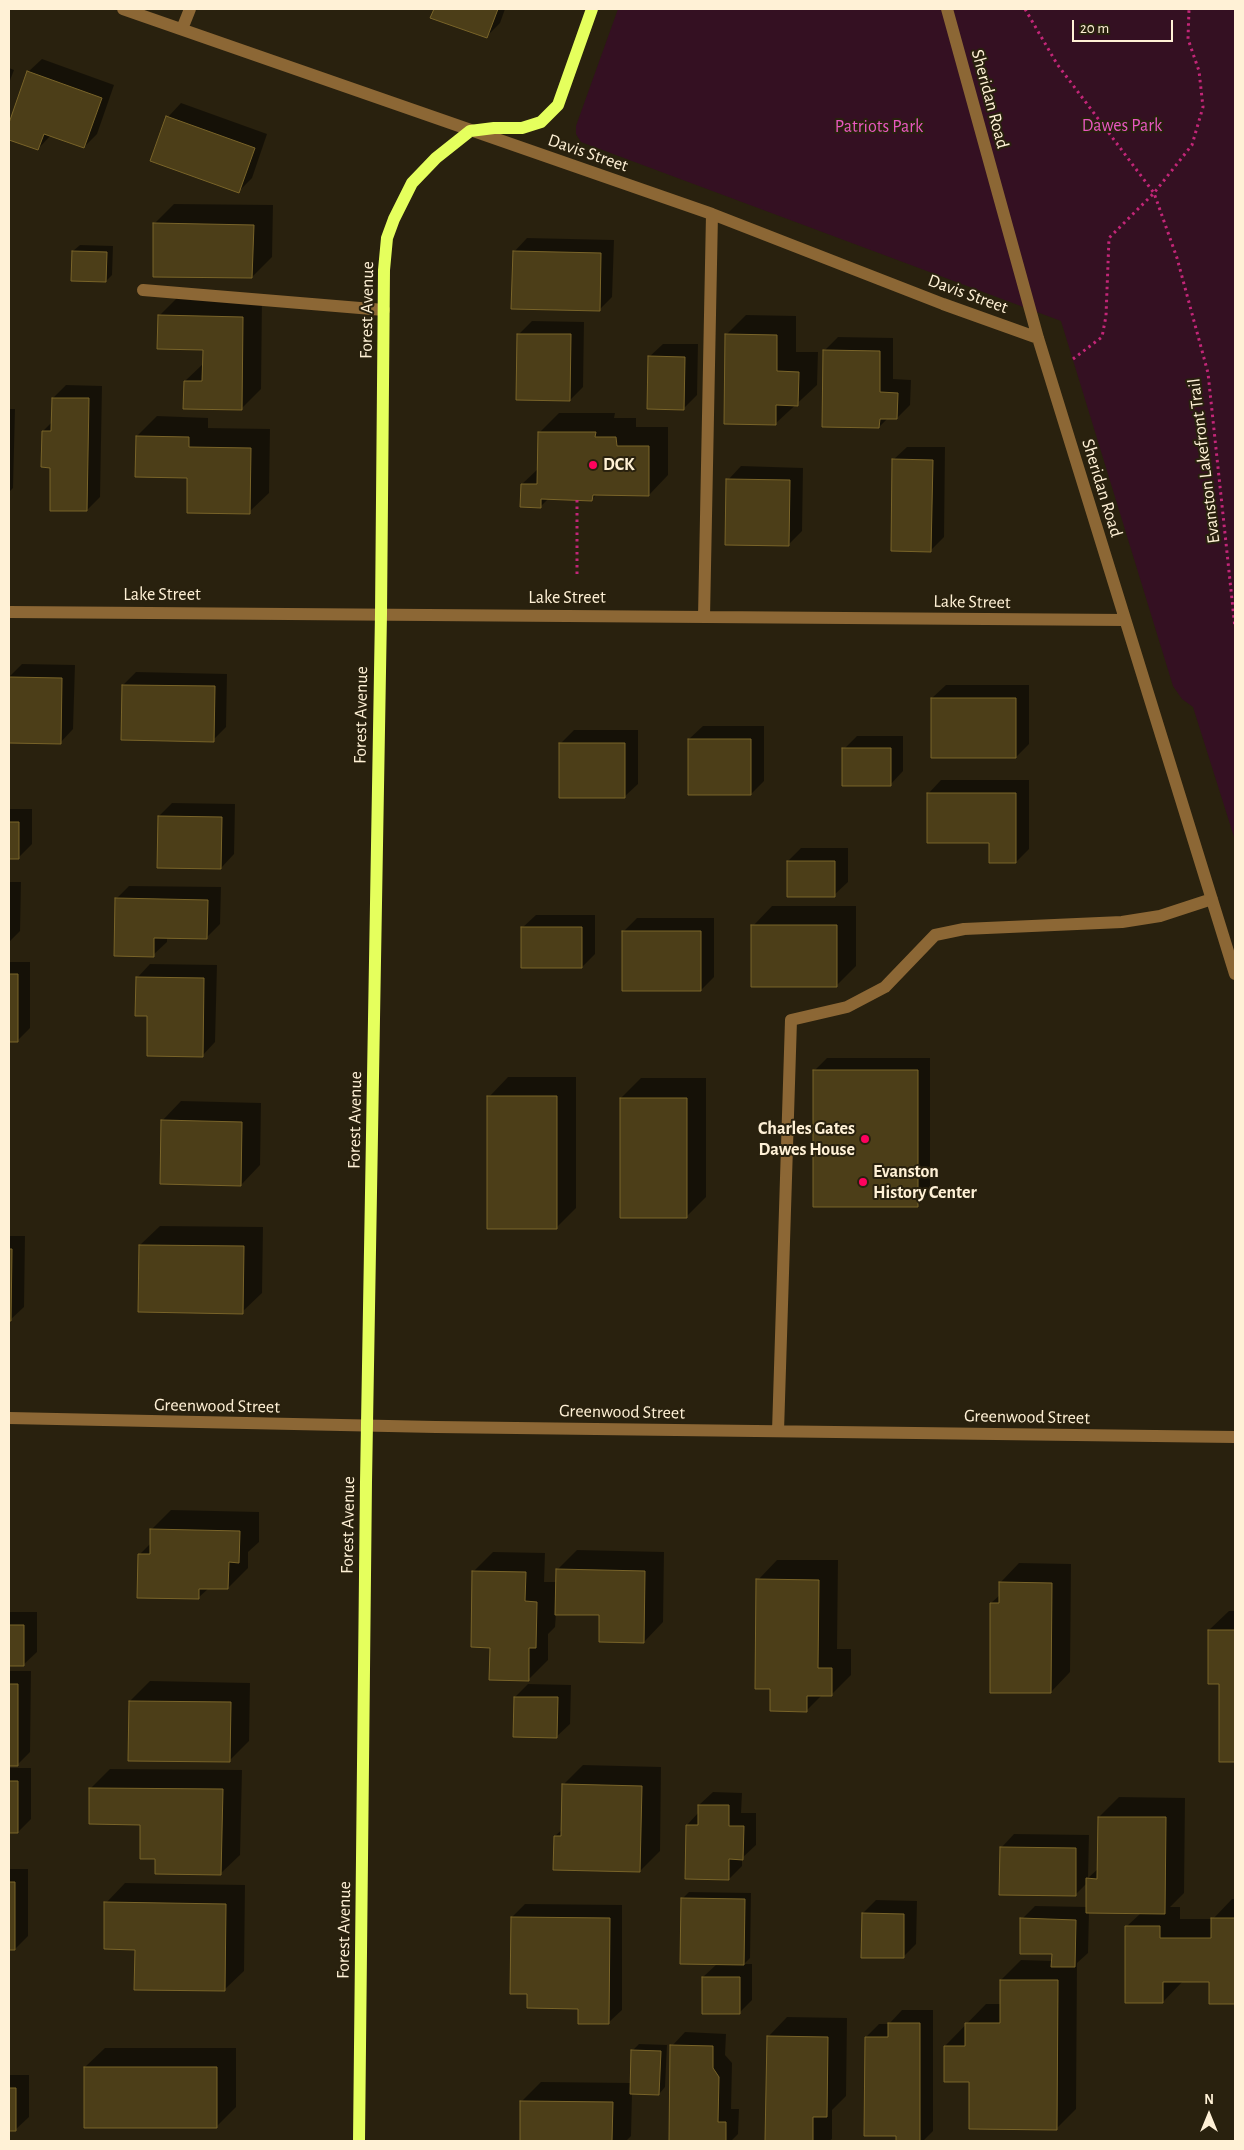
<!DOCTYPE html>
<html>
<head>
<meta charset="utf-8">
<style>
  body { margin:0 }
  #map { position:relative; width:1244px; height:2150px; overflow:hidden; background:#29210e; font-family:"Alegreya Sans",sans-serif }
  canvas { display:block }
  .frame { position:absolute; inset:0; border:10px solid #fff1d6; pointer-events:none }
  .north { position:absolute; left:1184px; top:2090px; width:50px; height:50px; -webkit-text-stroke:4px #29210e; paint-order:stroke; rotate:0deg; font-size:14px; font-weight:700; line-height:20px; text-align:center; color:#fff1d6 }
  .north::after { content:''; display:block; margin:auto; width:18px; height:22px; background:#fff1d6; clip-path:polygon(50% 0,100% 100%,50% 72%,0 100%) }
  .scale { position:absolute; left:1072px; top:20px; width:101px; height:22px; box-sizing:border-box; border:2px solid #fff1d6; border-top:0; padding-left:6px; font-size:15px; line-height:18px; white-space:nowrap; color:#fff1d6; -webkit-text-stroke:4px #29210e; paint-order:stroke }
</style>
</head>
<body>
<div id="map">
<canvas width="1244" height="2150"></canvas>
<div class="frame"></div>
<div class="north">N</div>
<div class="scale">20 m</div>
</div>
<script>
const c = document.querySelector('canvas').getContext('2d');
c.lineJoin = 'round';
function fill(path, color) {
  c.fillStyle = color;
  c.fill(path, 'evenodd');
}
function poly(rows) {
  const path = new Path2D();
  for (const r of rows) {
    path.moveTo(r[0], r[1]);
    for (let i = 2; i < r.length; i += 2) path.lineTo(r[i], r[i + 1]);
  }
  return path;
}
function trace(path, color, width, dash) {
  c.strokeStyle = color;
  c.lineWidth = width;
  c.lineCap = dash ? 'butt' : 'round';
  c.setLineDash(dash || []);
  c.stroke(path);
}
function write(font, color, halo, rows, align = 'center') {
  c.font = font + ' "Alegreya Sans",sans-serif';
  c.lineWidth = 4;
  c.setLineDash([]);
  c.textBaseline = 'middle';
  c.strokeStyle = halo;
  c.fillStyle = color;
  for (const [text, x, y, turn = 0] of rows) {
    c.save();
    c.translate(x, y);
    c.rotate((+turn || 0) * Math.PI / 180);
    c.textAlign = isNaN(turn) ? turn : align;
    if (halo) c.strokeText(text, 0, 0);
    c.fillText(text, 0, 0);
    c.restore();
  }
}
fill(poly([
  [618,9,1235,9,1235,840,1193,707,1182,699,1173,686,1061,321,581,142,576,134,576,126]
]), '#341022');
fill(poly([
  [435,9,505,9,500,23,487,36,432,17],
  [42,59,114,85,97,134,84,147,51,135,38,149,9,139,9,126,28,72],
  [9,68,14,70,9,83],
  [181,103,267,134,252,178,239,191,168,117],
  [174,204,273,205,272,257,252,277,155,223],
  [527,238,614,240,612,297,599,310,514,252],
  [80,245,113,246,112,275,106,281,73,251],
  [179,296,262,298,261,389,241,409,185,381,204,363,204,348,159,316],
  [746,315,796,316,796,352,818,352,817,385,775,424,726,335],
  [532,321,584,322,583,387,570,400,519,334],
  [838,337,893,338,893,379,911,380,910,405,897,418,888,418,879,427,825,350],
  [663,344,698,344,697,395,684,408,649,357],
  [66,385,102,386,100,497,87,510,52,467,43,431,52,422,53,398],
  [9,409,15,409,13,488,9,492],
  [559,413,615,413,614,418,636,418,636,427,668,427,668,475,649,495,597,494,592,499,549,498,540,507,522,484,539,468,539,433],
  [157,416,208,418,208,428,270,429,269,493,249,512,188,477,137,436],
  [907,447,945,447,944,537,931,550,893,460],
  [741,466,803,468,802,531,788,545,728,480],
  [22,664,75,665,73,729,60,743,9,742,9,677],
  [136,672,227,674,226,727,213,740,123,685],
  [946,685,1029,685,1029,744,1016,757,932,698],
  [703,726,764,726,764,781,751,794,689,739],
  [574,730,638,730,638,784,624,797,561,743],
  [857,736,903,736,903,771,890,785,844,749],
  [941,780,1029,780,1029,849,1016,862,928,794],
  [172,803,235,804,234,854,221,868,159,816],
  [9,809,32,809,32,844,18,858,9,857],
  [801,848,848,848,848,882,834,895,788,861],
  [9,882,21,882,20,931,9,942],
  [129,886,221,887,220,924,207,937,167,937,167,942,153,955,116,899],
  [772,906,856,906,856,966,836,986,753,926],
  [536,915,595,915,595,954,582,967,522,928],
  [637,918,714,918,714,977,701,990,624,931],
  [9,962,30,962,30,1028,17,1041,9,1041],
  [150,964,217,965,215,1042,202,1056,137,978],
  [827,1058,930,1058,930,1193,917,1206,814,1071],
  [508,1077,576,1077,576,1208,556,1228,489,1097],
  [641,1078,706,1078,706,1197,686,1217,621,1098],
  [181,1101,261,1103,260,1165,241,1185,162,1121],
  [160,1226,263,1227,262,1293,242,1312,140,1245],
  [9,1236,25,1236,24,1307,10,1320,9,1320],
  [171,1510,259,1512,259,1542,248,1552,248,1568,228,1588,209,1588,198,1598,139,1555,151,1543,151,1530],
  [577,1550,664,1552,663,1622,644,1642,600,1614,556,1613,555,1627,548,1634,548,1660,528,1680,491,1647,473,1572,493,1552,545,1553,544,1582,557,1582,557,1570],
  [777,1560,838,1560,837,1649,851,1649,851,1675,831,1695,822,1695,806,1711,771,1688,758,1580],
  [1019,1563,1071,1564,1070,1672,1051,1692,991,1603,1000,1595,1000,1583],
  [1229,1611,1235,1611,1235,1761,1220,1761,1220,1682,1209,1630],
  [9,1612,37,1612,37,1652,23,1665,9,1665],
  [9,1671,31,1671,30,1752,17,1765,9,1765],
  [150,1681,250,1683,249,1741,229,1761,130,1701],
  [528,1684,571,1685,570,1724,556,1737,515,1697],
  [583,1765,661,1767,660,1851,640,1871,555,1836,563,1829,563,1785],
  [9,1768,31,1768,31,1819,18,1832,9,1832],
  [110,1769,242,1770,240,1855,220,1874,156,1857,142,1823,91,1788],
  [713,1792,742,1793,741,1813,756,1813,756,1845,742,1858,742,1866,729,1879,687,1825,699,1812,699,1805],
  [1119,1797,1185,1798,1184,1893,1170,1907,1180,1907,1180,1919,1213,1919,1232,1899,1235,1899,1235,2003,1210,2003,1210,1981,1183,1981,1163,2002,1126,1927,1141,1913,1089,1912,1088,1953,1077,1963,1076,2109,1057,2128,970,2081,945,2046,986,2004,1001,2004,1001,1980,1021,1960,1053,1961,1053,1953,1022,1919,1035,1906,1087,1907,1087,1883,1075,1895,1001,1848,1014,1834,1089,1835,1088,1878,1099,1868,1099,1817],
  [9,1869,28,1869,28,1936,15,1949,9,1949],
  [125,1883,245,1885,244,1971,224,1990,136,1948,106,1903],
  [689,1892,751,1893,750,1958,744,1964,752,1964,752,2000,739,2013,703,1977,717,1964,682,1899],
  [876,1900,917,1901,916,1944,903,1957,863,1913],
  [525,1904,622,1905,622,2010,608,2023,579,2008,528,1993,512,1917],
  [902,2010,933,2010,933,2131,923,2141,897,2141,897,2135,866,2037,879,2024,889,2024],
  [787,2017,847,2018,846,2096,832,2110,832,2139,829,2141,766,2141,768,2037],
  [685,2032,726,2034,725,2055,732,2063,731,2109,739,2109,738,2134,731,2141,670,2141,672,2046],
  [639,2044,667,2045,665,2087,659,2094,632,2093,631,2136,626,2141,521,2141,521,2102,541,2082,631,2083,632,2051],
  [105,2048,236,2048,236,2107,216,2127,85,2067],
  [9,2053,10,2075,29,2075,29,2117,15,2130,9,2130]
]), '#0007');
const building = poly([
  [434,9,498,9,487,38,430,18,434,9],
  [27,71,102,98,84,148,44,134,38,150,9,140,9,123,27,71],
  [166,116,255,148,239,193,150,161,166,116],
  [153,223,254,225,252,278,153,277,153,223],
  [72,251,107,252,106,282,71,281,72,251],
  [513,251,601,253,600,311,511,309,513,251],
  [158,315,243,317,242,410,183,409,184,381,202,381,203,350,157,349,158,315],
  [517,334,571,334,570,401,516,400,517,334],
  [725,334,777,335,777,371,799,372,798,406,776,405,776,425,724,424,725,334],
  [823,350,880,351,880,392,898,393,897,419,880,419,879,428,822,427,823,350],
  [648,356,685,357,684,410,647,409,648,356],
  [52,398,89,398,87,511,50,511,50,468,41,467,42,431,51,431,52,398],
  [538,432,596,432,595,437,616,437,617,446,649,446,649,496,593,495,592,501,541,499,541,508,520,507,521,484,537,484,538,432],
  [136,436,189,437,189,447,251,448,250,514,187,513,187,478,135,477,136,436],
  [892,459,933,460,931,552,891,551,892,459],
  [726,479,790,480,789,546,725,545,726,479],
  [9,677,62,678,61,744,9,743,9,677],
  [122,685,215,686,214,742,121,740,122,685],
  [931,698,1016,698,1016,758,931,758,931,698],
  [688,739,751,739,751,795,688,795,688,739],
  [559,743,625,743,625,798,559,798,559,743],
  [842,748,891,748,891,786,842,786,842,748],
  [927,793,1016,793,1016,863,989,863,989,843,927,843,927,793],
  [158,816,222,817,221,869,157,868,158,816],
  [9,822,19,822,19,859,9,859,9,822],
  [787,861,835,861,835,897,787,897,787,861],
  [115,898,208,900,207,939,154,938,154,957,114,956,115,898],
  [751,925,837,925,837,987,751,987,751,925],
  [521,927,582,927,582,968,521,968,521,927],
  [622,931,701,931,701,991,622,991,622,931],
  [9,974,18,974,18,1042,9,1042,9,974],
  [136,977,204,978,203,1057,147,1056,147,1016,135,1016,136,977],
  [813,1070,918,1070,918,1207,813,1207,813,1070],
  [487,1096,557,1096,557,1229,487,1229,487,1096],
  [620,1098,687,1098,687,1218,620,1218,620,1098],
  [161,1120,242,1122,241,1186,160,1184,161,1120],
  [139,1245,244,1246,243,1314,138,1312,139,1245],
  [9,1249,12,1249,11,1321,9,1321,9,1249],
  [150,1529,240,1531,239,1563,229,1562,228,1589,199,1589,199,1599,137,1598,138,1554,150,1554,150,1529],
  [556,1569,645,1571,644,1643,599,1642,599,1615,555,1615,556,1569],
  [472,1571,526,1572,525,1601,537,1602,536,1648,529,1648,529,1681,489,1680,490,1648,471,1647,472,1571],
  [756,1579,819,1580,818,1668,832,1668,832,1696,807,1696,807,1712,770,1711,770,1689,755,1689,756,1579],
  [999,1582,1052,1583,1051,1693,990,1693,990,1603,999,1603,999,1582],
  [9,1625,24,1625,24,1666,9,1666,9,1625],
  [1208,1630,1235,1630,1235,1762,1219,1762,1219,1684,1208,1684,1208,1630],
  [9,1684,18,1684,18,1766,9,1766,9,1684],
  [514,1697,558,1697,557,1738,513,1737,514,1697],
  [129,1701,231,1702,230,1762,128,1761,129,1701],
  [9,1781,18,1781,18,1833,9,1833,9,1781],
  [562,1784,642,1786,640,1872,553,1870,554,1836,561,1836,562,1784],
  [89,1788,223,1789,221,1875,155,1874,155,1859,140,1859,140,1825,89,1824,89,1788],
  [698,1805,729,1805,729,1826,744,1826,743,1860,729,1859,729,1880,685,1879,686,1825,698,1825,698,1805],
  [1098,1817,1166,1817,1165,1914,1086,1913,1086,1878,1097,1879,1098,1817],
  [1000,1847,1076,1848,1076,1896,999,1895,1000,1847],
  [9,1882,15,1882,15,1950,9,1950,9,1882],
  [681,1898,745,1899,744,1965,680,1964,681,1898],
  [104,1902,226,1904,225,1991,134,1990,135,1950,104,1949,104,1902],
  [862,1913,904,1914,904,1958,861,1958,862,1913],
  [511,1917,610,1918,609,2024,578,2024,578,2009,527,2008,527,1994,510,1994,511,1917],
  [1020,1918,1076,1920,1075,1967,1051,1967,1052,1954,1020,1954,1020,1918],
  [1211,1918,1235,1918,1235,2004,1209,2004,1209,1982,1163,1982,1163,2003,1125,2003,1125,1926,1160,1926,1160,1938,1211,1938,1211,1918],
  [702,1977,740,1977,740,2014,702,2014,702,1977],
  [1000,1980,1058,1980,1057,2130,969,2129,969,2082,944,2082,944,2046,965,2046,965,2023,1000,2023,1000,1980],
  [888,2023,920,2023,920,2141,896,2141,896,2136,864,2136,865,2037,888,2037,888,2023],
  [767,2036,828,2037,827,2117,813,2117,813,2141,765,2141,767,2036],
  [670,2045,713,2046,713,2068,719,2077,718,2122,726,2122,726,2141,669,2141,670,2045],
  [631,2050,661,2051,659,2095,630,2094,631,2050],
  [84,2067,217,2067,217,2128,84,2128,84,2067],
  [9,2088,16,2088,16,2131,9,2131,9,2088],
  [520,2101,613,2102,612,2141,520,2141,520,2101]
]);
fill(building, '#4c3e18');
trace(building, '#796429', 1);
trace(poly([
  [1025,9,1057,64,1154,193,1177,258,1208,373,1235,628],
  [1073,359,1102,337,1106,316,1109,238,1154,193,1192,145,1203,107,1199,71,1188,39,1189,9],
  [577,500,577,575]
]), '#c32678', 3, [2.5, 4]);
trace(poly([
  [123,9,712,214,943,304,1038,338],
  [947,9,1038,338,1235,974],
  [182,29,190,9],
  [143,290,384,310],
  [9,612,1125,620],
  [704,617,712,214],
  [9,1418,436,1427,1235,1437],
  [778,1431,791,1020,847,1007,885,987,935,935,964,929,1122,922,1160,916,1212,899]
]), '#8c6735', 12);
trace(poly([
  [359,2141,366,1481,381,614,384,270,387,238,394,219,412,183,436,158,470,131,494,128,522,128,541,122,558,105,592,9]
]), '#e5ff5d', 12);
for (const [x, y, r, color] of [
  [593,465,5,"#ff025e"],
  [865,1139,5,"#ff025e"],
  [863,1182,5,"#ff025e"]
]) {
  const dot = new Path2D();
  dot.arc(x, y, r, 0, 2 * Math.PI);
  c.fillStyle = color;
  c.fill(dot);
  trace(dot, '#29210e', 2);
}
write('18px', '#fff1d6', '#29210e', [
  ["Sheridan Road",990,99,75],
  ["Davis Street",588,153,19],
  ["Davis Street",968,294,20],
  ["Forest Avenue",367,310,-89],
  ["Evanston Lakefront Trail",1204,461,-97],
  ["Sheridan Road",1102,488,73],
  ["Lake Street",162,595],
  ["Lake Street",567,598],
  ["Lake Street",972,602,1],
  ["Forest Avenue",361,715,-89],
  ["Forest Avenue",355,1120,-89],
  ["Greenwood Street",217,1406,1],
  ["Greenwood Street",622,1412,1],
  ["Greenwood Street",1027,1417,1],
  ["Forest Avenue",348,1525,-89],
  ["Forest Avenue",344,1930,-89]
]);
write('18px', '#e958c0', '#29210e', [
  ["Dawes Park",1122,126],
  ["Patriots Park",879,127]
]);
write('bold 18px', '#fff1d6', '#29210e', [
  ["DCK",603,465],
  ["Charles Gates",855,1129,"right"],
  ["Dawes House",855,1150,"right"],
  ["Evanston",873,1172],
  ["History Center",873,1193]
], 'left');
</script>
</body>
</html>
